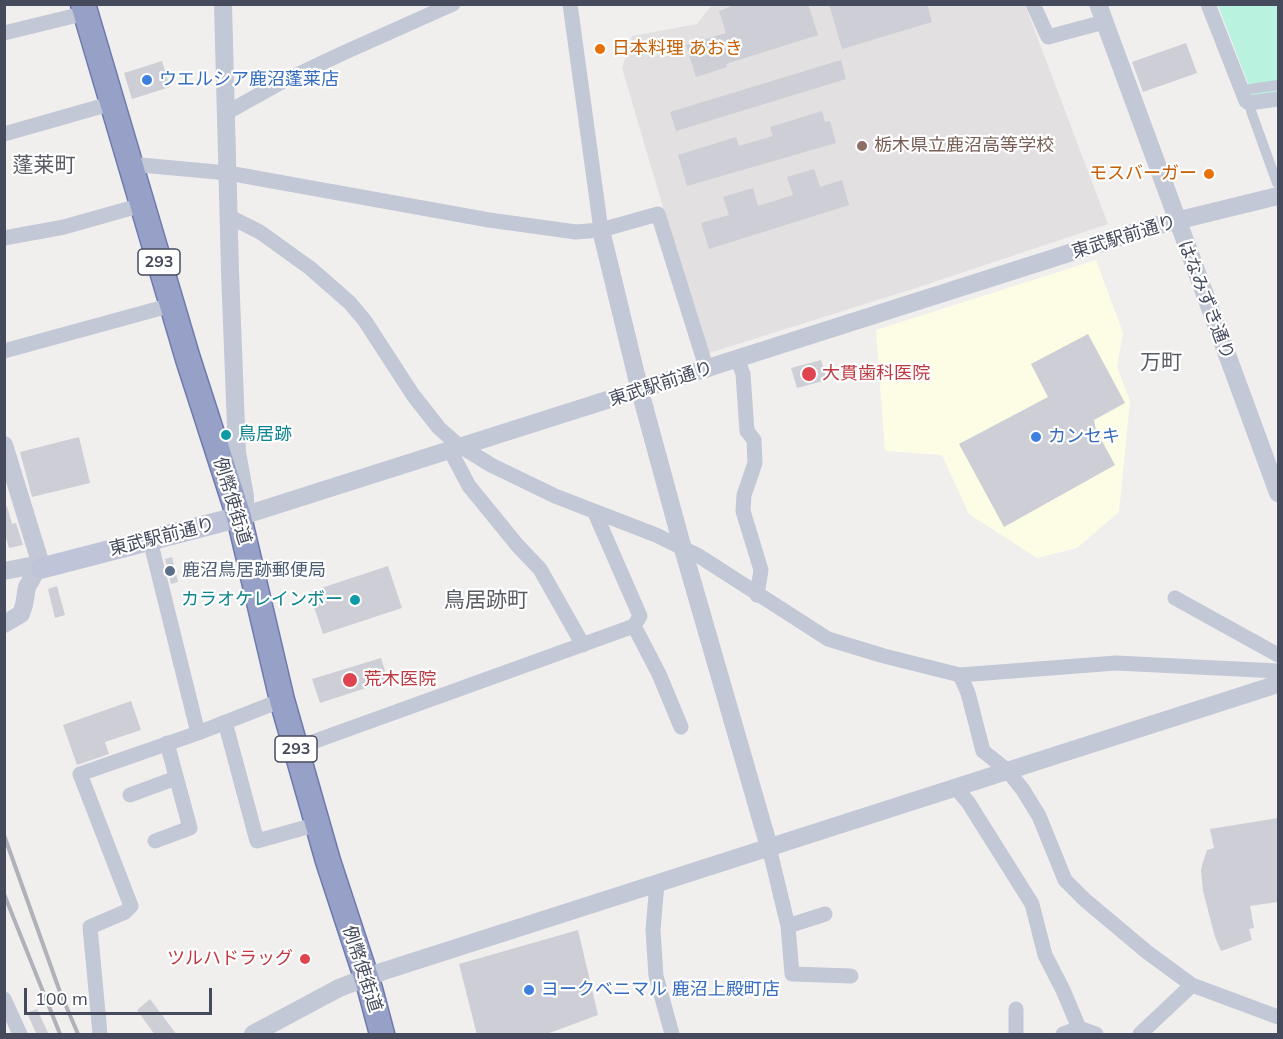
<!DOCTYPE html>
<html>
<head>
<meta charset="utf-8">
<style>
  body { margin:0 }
  #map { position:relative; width:1283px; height:1039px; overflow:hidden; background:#f1efee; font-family:Mulish,sans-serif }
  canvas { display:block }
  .frame { position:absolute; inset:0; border:6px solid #454b5d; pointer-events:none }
  .scale { position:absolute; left:24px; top:988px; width:188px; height:27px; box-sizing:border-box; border:3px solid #454b5d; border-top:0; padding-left:8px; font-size:18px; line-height:21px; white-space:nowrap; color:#454b5d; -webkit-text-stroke:4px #fff; paint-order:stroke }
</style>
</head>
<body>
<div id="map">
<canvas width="1283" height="1039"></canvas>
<div class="frame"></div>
<div class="scale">100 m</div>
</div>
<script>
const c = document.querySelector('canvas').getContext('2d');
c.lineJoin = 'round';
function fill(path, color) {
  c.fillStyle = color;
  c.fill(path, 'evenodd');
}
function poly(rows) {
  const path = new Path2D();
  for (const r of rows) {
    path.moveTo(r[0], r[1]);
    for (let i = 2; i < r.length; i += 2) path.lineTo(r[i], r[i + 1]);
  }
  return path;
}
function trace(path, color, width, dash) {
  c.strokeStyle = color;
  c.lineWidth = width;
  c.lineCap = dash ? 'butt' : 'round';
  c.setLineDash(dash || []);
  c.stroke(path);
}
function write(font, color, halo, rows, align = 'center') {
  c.font = font + ' Mulish,"Noto Sans JP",sans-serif';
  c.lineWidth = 4.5;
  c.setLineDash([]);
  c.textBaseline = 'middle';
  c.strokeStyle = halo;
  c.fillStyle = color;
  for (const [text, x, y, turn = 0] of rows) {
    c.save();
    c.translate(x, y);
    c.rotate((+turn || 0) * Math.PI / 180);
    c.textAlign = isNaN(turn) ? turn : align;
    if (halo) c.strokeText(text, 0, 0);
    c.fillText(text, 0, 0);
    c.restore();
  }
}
fill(poly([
  [1096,260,1123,333,1117,367,1130,401,1119,512,1077,548,1037,558,969,514,942,455,885,451,876,330]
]), '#fdfde6');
fill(poly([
  [711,6,1025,5,1108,224,919,287,706,354,622,68,632,36,697,24]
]), '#e2e0e0');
fill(poly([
  [1218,5,1278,5,1278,93,1253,96]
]), '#b9f2df');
fill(poly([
  [738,4,808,4,818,35,726,64,727,67,696,77,686,45,726,33,719,11],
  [829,4,927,4,932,22,842,49],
  [1186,43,1197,73,1143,92,1132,62],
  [841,60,846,79,676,131,670,112],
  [162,61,170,87,132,99,124,73],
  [822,111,825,122,830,121,836,143,687,186,678,155,736,137,739,146,773,136,770,127],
  [814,169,820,187,842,180,849,205,709,249,701,223,729,215,723,197,753,188,758,206,793,195,787,177],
  [1088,334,1125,403,1094,420,1096,430,1115,465,1004,527,959,444,1048,397,1031,364],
  [821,360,827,380,797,388,791,368],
  [79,437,90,483,32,497,20,452],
  [7,506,12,524,16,523,23,545,9,548,4,531,4,507],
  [172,557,178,582,171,584,165,559],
  [388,566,402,608,323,634,309,592],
  [57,586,65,615,55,618,48,589],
  [381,658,388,681,320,703,312,679],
  [131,701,141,730,105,742,109,754,77,765,63,725],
  [1278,818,1278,902,1250,906,1254,928,1249,929,1252,940,1221,951,1215,937,1203,891,1201,870,1203,862,1207,850,1214,848,1210,829],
  [578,930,598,1015,544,1035,477,1035,459,964],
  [150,999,177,1035,155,1035,137,1010],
  [37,1009,49,1035,37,1035,27,1013]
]), '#cdced6');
const trunk = poly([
  [83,4,188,359,239,517,282,700,328,861,370,989,382,1034]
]);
trace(trunk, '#6d7aad', 27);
trace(poly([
  [1250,89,1278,85],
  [1251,111,1277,183]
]), '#c3c8d6', 10);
trace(poly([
  [570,4,601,230],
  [1033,4,1048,37,1104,22],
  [1208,4,1246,101,1249,103,1278,99],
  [4,33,86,13],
  [226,113,280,83,341,54,453,4],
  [4,134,113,103],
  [130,164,228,173,489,220,576,232,601,230,658,214,707,370],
  [228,216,260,232,310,268,350,303,365,321,413,395,439,428,457,444,491,465,555,496,656,535,699,556,828,639,884,656,960,675,968,693,983,751,1008,771,1023,790,1039,816,1065,880,1085,900,1147,952,1192,985,1278,1017],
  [4,238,64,227,142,205],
  [4,351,172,305],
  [738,360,743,374,747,431,754,440,755,463,744,495,743,511,761,570,757,595],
  [451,452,469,486,518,546,540,569,583,645],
  [595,513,640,616,634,626,659,674,681,727],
  [150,540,198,733],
  [1175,598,1278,655],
  [960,675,1116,663,1278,671],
  [225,722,257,841,318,824],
  [296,748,634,626],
  [955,787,968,802,1032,904,1045,955,1063,990,1079,1028,1096,1034],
  [130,795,176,778],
  [155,841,190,828,167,743],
  [769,847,788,926,792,974,851,976],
  [657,883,653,930,656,976,672,1034],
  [788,926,825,914],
  [4,999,20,1034],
  [100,1034,90,927,125,912,131,906,80,774,198,733,282,700],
  [1016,1034,1016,1009],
  [1063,1034,1079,1028],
  [1140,1034,1192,985]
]), '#c3c8d6', 15);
trace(poly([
  [223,4,230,271,237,452,245,496,245,505,239,517],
  [1098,4,1278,493],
  [601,230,640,391,683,549,769,847],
  [4,445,42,568],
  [239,517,1151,227,1278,196],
  [4,571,35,565,42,568],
  [4,624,21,614,24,605,27,587,35,573,42,568],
  [253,1034,339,988,381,972,1278,684]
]), '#c3c8d6', 18);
trace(poly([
  [42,568,239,517]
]), '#bfc4d9', 21);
trace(trunk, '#97a1c8', 24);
trace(poly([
  [4,835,60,992,78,1034],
  [4,894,60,1034]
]), '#b0b1b9', 4);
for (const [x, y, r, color] of [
  [600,49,6,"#e8710a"],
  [147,80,6,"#3f7fe0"],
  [862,146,6,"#8d6e63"],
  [1209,174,6,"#e8710a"],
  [809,374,8,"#e0444e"],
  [226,435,6,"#0f9aa8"],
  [1036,437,6,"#3f7fe0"],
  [170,571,6,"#5c6f8a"],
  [355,600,6,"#0f9aa8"],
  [350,680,8,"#e0444e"],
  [305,959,6,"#e0444e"],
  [529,990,6,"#3f7fe0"]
]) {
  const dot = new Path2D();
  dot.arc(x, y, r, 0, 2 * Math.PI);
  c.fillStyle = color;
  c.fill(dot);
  trace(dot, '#fff', 2);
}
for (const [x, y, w] of [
  [159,262,42],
  [296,749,42]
]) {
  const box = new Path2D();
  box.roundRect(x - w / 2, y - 13, w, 26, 4.5);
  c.fillStyle = '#fff';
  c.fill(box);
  trace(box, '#454b5d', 1.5);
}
write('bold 16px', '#454b5d', null, [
  ["293",159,262],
  ["293",296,749]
]);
write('18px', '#c56008', '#fff', [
  ["日本料理 あおき",612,49],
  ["モスバーガー",1197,174,"right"]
], 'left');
write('18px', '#366cbe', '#fff', [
  ["ウエルシア鹿沼蓬莱店",159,80],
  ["カンセキ",1048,437],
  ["ヨークベニマル 鹿沼上殿町店",541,990]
], 'left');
write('18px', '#785e54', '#fff', [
  ["栃木県立鹿沼高等学校",874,146]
], 'left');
write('18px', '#454b5d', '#fff', [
  ["東武駅前通り",1124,237,-17],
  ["はなみずき通り",1206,300,69],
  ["東武駅前通り",661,384,-18],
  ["例幣使街道",232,501,73],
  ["東武駅前通り",162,537,-14],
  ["例幣使街道",362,969,72]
]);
write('18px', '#be3a42', '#fff', [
  ["大貫歯科医院",822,374],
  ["荒木医院",364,680],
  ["ツルハドラッグ",293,959,"right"]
], 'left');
write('18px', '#0d838f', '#fff', [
  ["鳥居跡",238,435],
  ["カラオケレインボー",343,600,"right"]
], 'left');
write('18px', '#4e5e75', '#fff', [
  ["鹿沼鳥居跡郵便局",182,571]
], 'left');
write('21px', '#5a5c64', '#fff', [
  ["蓬莱町",44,166],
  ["万町",1161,363],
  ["鳥居跡町",486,601]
]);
</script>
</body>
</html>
